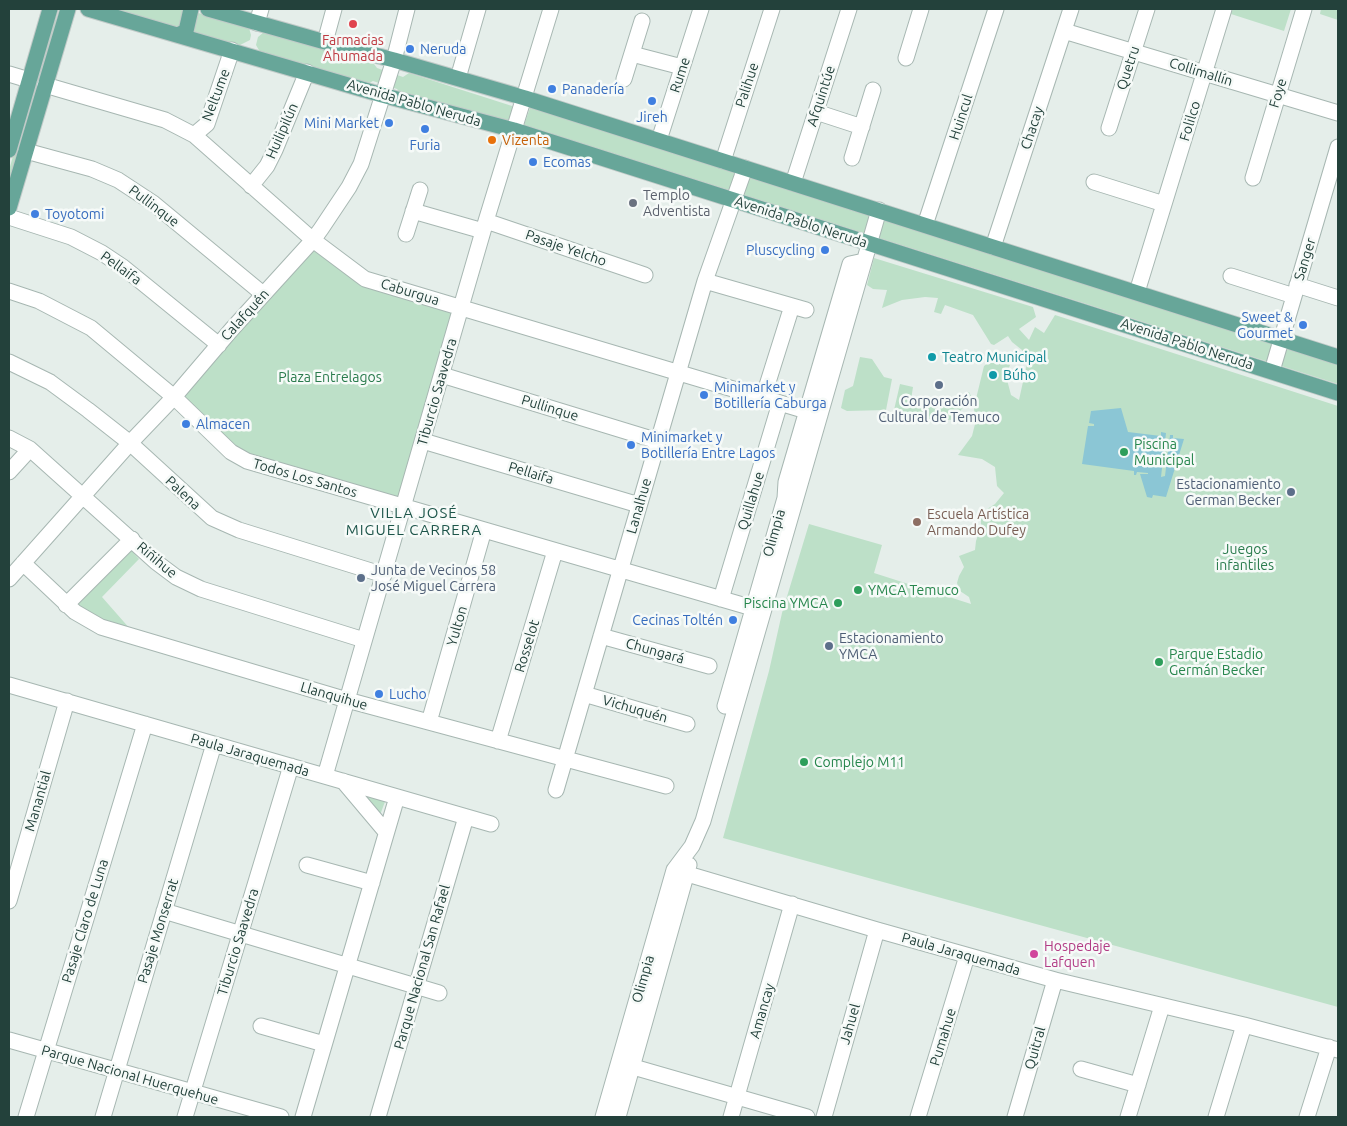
<!DOCTYPE html>
<html>
<head>
<meta charset="utf-8">
<style>
  body { margin:0 }
  #map { position:relative; width:1347px; height:1126px; overflow:hidden; background:#e5eeea; font-family:Ubuntu,sans-serif }
  canvas { display:block }
  .frame { position:absolute; inset:0; border:10px solid #23413b; pointer-events:none }
</style>
</head>
<body>
<div id="map">
<canvas width="1347" height="1126"></canvas>
<div class="frame"></div>
</div>
<script>
const c = document.querySelector('canvas').getContext('2d');
c.lineJoin = 'round';
function fill(path, color) {
  c.fillStyle = color;
  c.fill(path, 'evenodd');
}
function poly(rows) {
  const path = new Path2D();
  for (const r of rows) {
    path.moveTo(r[0], r[1]);
    for (let i = 2; i < r.length; i += 2) path.lineTo(r[i], r[i + 1]);
  }
  return path;
}
function trace(path, color, width, dash) {
  c.strokeStyle = color;
  c.lineWidth = width;
  c.lineCap = dash ? 'butt' : 'round';
  c.setLineDash(dash || []);
  c.stroke(path);
}
function write(font, color, halo, rows, align = 'center') {
  c.font = font + ' Ubuntu,sans-serif';
  c.lineWidth = 5;
  c.setLineDash([]);
  c.textBaseline = 'middle';
  c.strokeStyle = halo;
  c.fillStyle = color;
  for (const [text, x, y, turn = 0] of rows) {
    c.save();
    c.translate(x, y);
    c.rotate((+turn || 0) * Math.PI / 180);
    c.textAlign = isNaN(turn) ? turn : align;
    if (halo) c.strokeText(text, 0, 0);
    c.fillText(text, 0, 0);
    c.restore();
  }
}
fill(poly([
  [110,9,185,9,249,28,251,35,250,40,238,46],
  [1233,9,1291,9,1284,31,1231,14],
  [1321,9,1338,9,1338,20,1320,14],
  [53,19,60,21,41,84,36,78],
  [264,32,374,64,377,68,403,77,409,73,512,106,514,112,508,123,403,96,397,89,373,81,367,84,260,52,256,45,258,37],
  [531,105,1338,360,1338,384,524,125],
  [23,122,23,139,9,188,9,170],
  [313,248,454,311,400,499,251,458,233,448,182,396],
  [874,258,1033,307,1036,317,1019,329,1029,340,1035,327,1044,333,1055,315,1338,406,1338,1007,723,838,769,671,782,613,809,524,882,545,874,573,971,604,969,597,960,591,957,583,959,576,964,567,959,556,975,550,976,541,981,526,981,513,995,504,1004,493,997,486,995,467,982,459,958,455,972,436,975,424,974,407,984,366,998,356,1010,365,1006,376,1011,395,1019,400,1028,359,1022,350,1012,342,1008,336,994,345,991,344,973,315,945,305,941,314,934,312,938,298,925,297,902,300,882,308,887,290,873,289,867,285],
  [860,357,872,359,884,377,892,379,886,410,847,411,841,408,845,390,853,386],
  [900,384,913,387,911,400,914,401,947,405,969,392,972,398,960,411,955,420,921,419,905,415,894,410],
  [131,550,139,559,102,597,131,630,87,619,74,606],
  [359,791,386,799,380,815]
]), '#bde0c8');
fill(poly([
  [1121,408,1128,432,1161,436,1161,432,1166,433,1161,477,1165,476,1170,435,1173,435,1173,438,1184,439,1166,497,1153,495,1152,498,1147,497,1140,474,1148,474,1148,473,1137,472,1136,475,1134,475,1134,471,1082,464,1088,426,1094,426,1094,424,1089,423,1091,411]
]), '#8bc6d5');
const minor = poly([
  [257,23,261,9],
  [1064,31,1338,113],
  [325,42,334,9],
  [632,54,682,67],
  [906,58,921,9],
  [9,74,29,80],
  [458,78,478,9],
  [624,79,642,21],
  [45,85,165,120,194,135,313,240,365,279,820,415],
  [816,112,862,127],
  [1109,128,1147,9],
  [194,135,207,124,232,50],
  [659,140,701,9],
  [26,151,92,169,118,180,153,203,263,294],
  [852,158,873,90],
  [723,161,772,9],
  [1253,178,1304,9],
  [1094,182,1164,204],
  [793,183,849,9],
  [251,186,267,166,275,150,307,72],
  [413,211,483,231],
  [9,217,71,237,102,253,123,267,219,345],
  [486,221,645,275],
  [925,225,996,9],
  [406,234,420,190],
  [993,247,1071,9],
  [1231,276,1294,296],
  [705,281,806,310],
  [1297,285,1338,298],
  [9,291,39,301,91,328,174,397,231,452,247,461,763,611],
  [1137,292,1224,9],
  [9,362,50,382,88,410,130,443,212,518,239,530,384,575],
  [1272,371,1338,147],
  [442,375,658,441],
  [763,398,792,306],
  [9,438,30,449,156,562,176,577,201,589,364,640],
  [423,441,639,505],
  [9,472,30,449],
  [23,563,75,612,101,627,347,700,666,786],
  [9,579,130,443,174,397,232,329,313,240,321,229,349,187,361,164,394,60,407,9],
  [721,599,780,403],
  [66,605,132,539],
  [601,636,709,666],
  [9,685,491,824],
  [584,694,687,724],
  [725,706,785,498,786,482,850,264,864,261],
  [429,722,484,530],
  [498,741,555,551],
  [325,776,486,221,551,9],
  [343,781,386,832],
  [556,790,705,281,745,168],
  [307,865,372,883],
  [674,870,877,930,1055,980,1244,1025,1338,1050],
  [9,901,67,701],
  [164,911,439,993],
  [261,1026,324,1044],
  [9,1040,281,1117],
  [623,1064,807,1117],
  [1081,1069,1138,1085],
  [26,1117,145,724],
  [103,1117,214,744],
  [185,1117,291,766],
  [303,1117,397,797],
  [378,1117,466,817],
  [603,1117,674,870,692,846,703,821,879,210],
  [618,1117,689,865],
  [731,1117,792,904],
  [824,1117,877,930],
  [918,1117,967,956],
  [1015,1117,1055,980],
  [1128,1117,1162,1006],
  [1216,1117,1244,1025],
  [1307,1117,1329,1047]
]);
const major = poly([
  [88,9,382,95,514,130,1338,393],
  [208,9,325,42,394,60,525,98,1338,357],
  [178,35,186,31,191,9],
  [9,150,50,9],
  [9,208,68,9]
]);
trace(minor, '#a7b7b2', 17);
trace(major, '#c1cac8', 17);
trace(minor, '#fff', 15);
trace(major, '#67a699', 15);
for (const [x, y, r, color] of [
  [353,24,5,"#e0444e"],
  [410,49,5,"#3f7fe0"],
  [552,89,5,"#3f7fe0"],
  [652,101,5,"#3f7fe0"],
  [389,123,5,"#3f7fe0"],
  [425,129,5,"#3f7fe0"],
  [492,140,5,"#e8710a"],
  [533,162,5,"#3f7fe0"],
  [633,203,5,"#6b7280"],
  [35,214,5,"#3f7fe0"],
  [825,250,5,"#3f7fe0"],
  [1303,325,5,"#3f7fe0"],
  [932,357,5,"#0f9aa8"],
  [993,375,5,"#0f9aa8"],
  [939,385,5,"#5c6f8a"],
  [704,395,5,"#3f7fe0"],
  [186,424,5,"#3f7fe0"],
  [631,445,5,"#3f7fe0"],
  [1124,452,5,"#2e9e5b"],
  [1291,492,5,"#5c6f8a"],
  [917,522,5,"#8d6e63"],
  [361,578,5,"#5c6f8a"],
  [858,590,5,"#2e9e5b"],
  [838,603,5,"#2e9e5b"],
  [733,620,5,"#3f7fe0"],
  [829,646,5,"#5c6f8a"],
  [1159,662,5,"#2e9e5b"],
  [379,694,5,"#3f7fe0"],
  [804,762,5,"#2e9e5b"],
  [1034,954,5,"#d1479c"]
]) {
  const dot = new Path2D();
  dot.arc(x, y, r, 0, 2 * Math.PI);
  c.fillStyle = color;
  c.fill(dot);
  trace(dot, '#f6faf8', 2);
}
write('14px', '#be3a42', '#f6faf8', [
  ["Farmacias",353,40],
  ["Ahumada",353,56]
]);
write('14px', '#366cbe', '#f6faf8', [
  ["Neruda",420,49],
  ["Panadería",562,89],
  ["Jireh",652,117,"center"],
  ["Mini Market",379,123,"right"],
  ["Furia",425,145,"center"],
  ["Ecomas",543,162],
  ["Toyotomi",45,214],
  ["Pluscycling",815,250,"right"],
  ["Sweet &",1293,317,"right"],
  ["Gourmet",1293,333,"right"],
  ["Minimarket y",714,387],
  ["Botillería Caburga",714,403],
  ["Almacen",196,424],
  ["Minimarket y",641,437],
  ["Botillería Entre Lagos",641,453],
  ["Cecinas Toltén",723,620,"right"],
  ["Lucho",389,694]
], 'left');
write('14px', '#23413b', '#f6faf8', [
  ["Quetru",1128,68,-72],
  ["Collimallín",1201,72,17],
  ["Rume",680,75,-72],
  ["Palihue",747,85,-72],
  ["Foye",1278,93,-73],
  ["Neltume",216,95,-69],
  ["Afquintúe",821,96,-72],
  ["Avenida Pablo Neruda",414,103,16],
  ["Huincul",961,117,-72],
  ["Folilco",1190,121,-73],
  ["Chacay",1032,128,-72],
  ["Huilipilún",282,131,-66],
  ["Pullinque",154,206,37],
  ["Avenida Pablo Neruda",801,222,18],
  ["Pasaje Yelcho",566,248,19],
  ["Sanger",1305,259,-73],
  ["Pellaifa",121,268,36],
  ["Caburgua",410,292,17],
  ["Calafquén",245,315,-48],
  ["Avenida Pablo Neruda",1187,344,18],
  ["Tiburcio Saavedra",437,392,-74],
  ["Pullinque",550,408,17],
  ["Pellaifa",531,473,17],
  ["Todos Los Santos",305,478,16],
  ["Palena",183,493,43],
  ["Quillahue",751,501,-73],
  ["Lanalhue",639,506,-74],
  ["Olimpia",774,533,-74],
  ["Riñihue",157,560,40],
  ["Yulton",457,626,-74],
  ["Rosselot",527,646,-73],
  ["Chungará",655,651,16],
  ["Llanquihue",334,696,16],
  ["Vichuquén",635,709,16],
  ["Paula Jaraquemada",250,755,16],
  ["Manantial",38,801,-74],
  ["Pasaje Claro de Luna",85,921,-73],
  ["Pasaje Monserrat",158,931,-73],
  ["Tiburcio Saavedra",238,942,-73],
  ["Paula Jaraquemada",961,954,16],
  ["Parque Nacional San Rafael",422,967,-74],
  ["Olimpia",643,979,-74],
  ["Amancay",762,1011,-74],
  ["Jahuel",850,1024,-74],
  ["Pumahue",943,1037,-73],
  ["Quitral",1035,1048,-74],
  ["Parque Nacional Huerquehue",130,1075,16]
]);
write('14px', '#c56008', '#f6faf8', [
  ["Vizenta",502,140]
], 'left');
write('14px', '#5b616d', '#f6faf8', [
  ["Templo",643,195],
  ["Adventista",643,211]
], 'left');
write('14px', '#0d838f', '#f6faf8', [
  ["Teatro Municipal",942,357],
  ["Búho",1003,375]
], 'left');
write('14px', '#2a7b4d', '#f6faf8', [
  ["Plaza Entrelagos",330,377],
  ["Juegos",1245,549],
  ["infantiles",1245,565]
]);
write('14px', '#4e5e75', '#f6faf8', [
  ["Corporación",939,401,"center"],
  ["Cultural de Temuco",939,417,"center"],
  ["Estacionamiento",1281,484,"right"],
  ["German Becker",1281,500,"right"],
  ["Junta de Vecinos 58",371,570],
  ["José Miguel Carrera",371,586],
  ["Estacionamiento",839,638],
  ["YMCA",839,654]
], 'left');
write('14px', '#27864d', '#f6faf8', [
  ["Piscina",1134,444],
  ["Municipal",1134,460],
  ["YMCA Temuco",868,590],
  ["Piscina YMCA",828,603,"right"],
  ["Parque Estadio",1169,654],
  ["Germán Becker",1169,670],
  ["Complejo M11",814,762]
], 'left');
write('14px', '#785e54', '#f6faf8', [
  ["Escuela Artística",927,514],
  ["Armando Dufey",927,530]
], 'left');
write('14px', '#b23c85', '#f6faf8', [
  ["Hospedaje",1044,946],
  ["Lafquen",1044,962]
], 'left');
c.letterSpacing = '1px';
write('15px', '#1d554a', '#f6faf8', [
  ["VILLA JOSÉ",414,513],
  ["MIGUEL CARRERA",414,530]
]);
c.letterSpacing = '0px';
</script>
</body>
</html>
